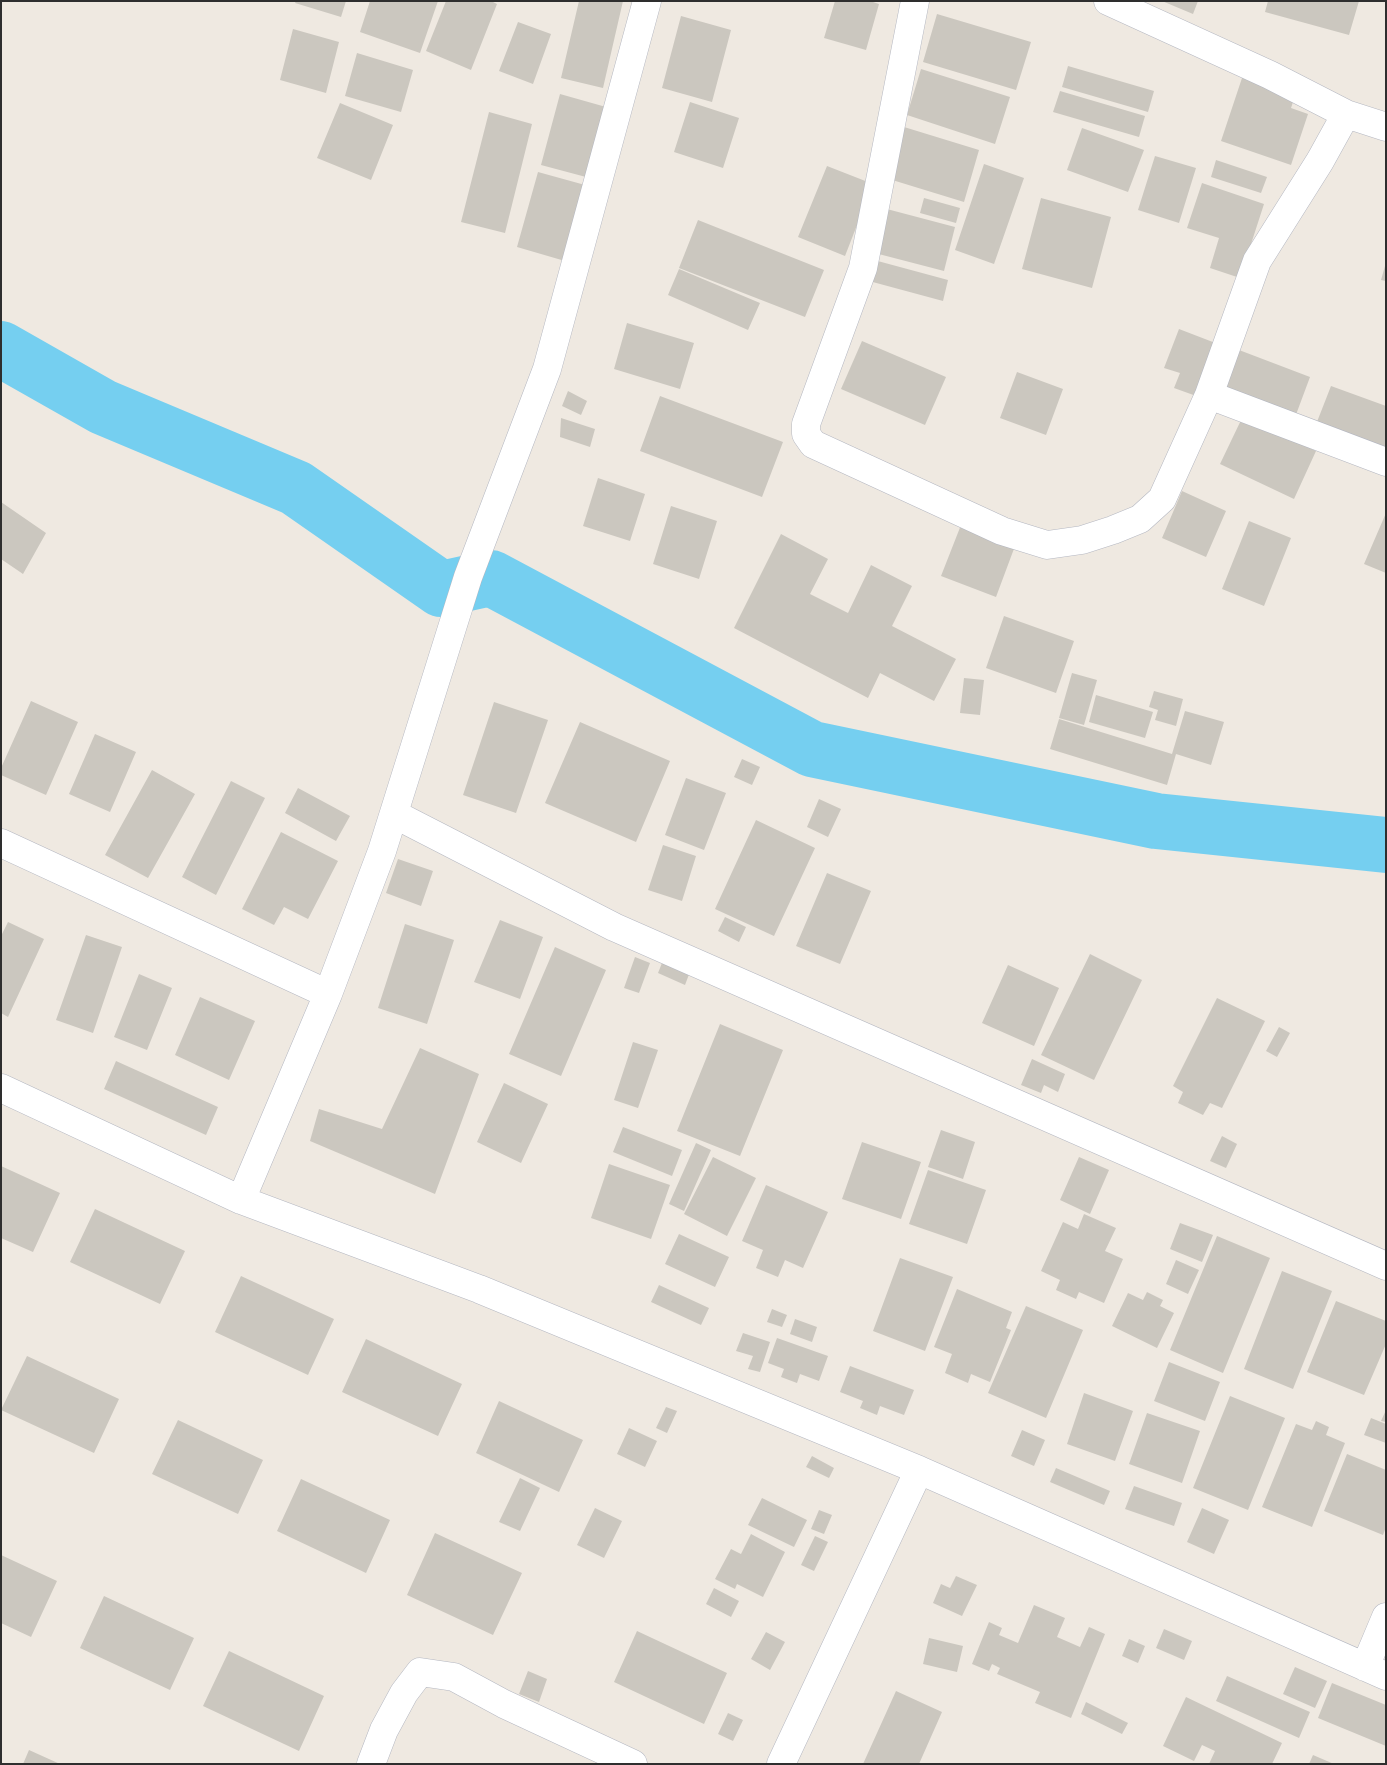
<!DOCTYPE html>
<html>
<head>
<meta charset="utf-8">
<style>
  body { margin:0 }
  #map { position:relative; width:1387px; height:1765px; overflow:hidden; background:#efe9e1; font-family:Cabin,sans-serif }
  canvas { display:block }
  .frame { position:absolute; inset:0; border:2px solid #2e2e2e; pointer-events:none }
</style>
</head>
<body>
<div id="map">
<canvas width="1387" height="1765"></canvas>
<div class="frame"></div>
</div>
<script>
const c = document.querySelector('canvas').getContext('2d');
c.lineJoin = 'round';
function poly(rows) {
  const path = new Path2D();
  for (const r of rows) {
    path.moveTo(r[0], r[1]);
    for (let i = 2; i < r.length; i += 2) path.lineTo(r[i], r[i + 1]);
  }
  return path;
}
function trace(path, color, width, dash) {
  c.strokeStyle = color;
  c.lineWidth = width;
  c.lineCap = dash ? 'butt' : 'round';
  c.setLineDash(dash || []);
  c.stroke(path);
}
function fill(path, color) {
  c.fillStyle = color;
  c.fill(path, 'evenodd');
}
trace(poly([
  [1,349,103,407,296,488,441,589,491,578,812,749,1156,821,1386,845]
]), '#75cff0', 56);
fill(poly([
  [296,1,346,1,341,17,295,3],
  [370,1,438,1,420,53,360,32],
  [446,1,491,1,497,4,471,70,426,51],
  [579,1,623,1,603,88,561,78],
  [835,1,870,1,879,4,866,50,824,38],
  [1162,1,1198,1,1193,14],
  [1268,1,1359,1,1349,35,1265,12],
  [937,14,1031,42,1016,90,923,62],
  [681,16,731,30,712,102,662,88],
  [518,22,551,34,533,84,499,71],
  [293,29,339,42,326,93,280,80],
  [357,53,413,70,401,112,345,96],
  [1068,66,1154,91,1148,112,1062,87],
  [921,69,1010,97,995,144,907,115],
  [1244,72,1297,90,1291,108,1308,114,1291,165,1221,141],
  [1060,91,1145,116,1139,137,1053,112],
  [560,94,606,107,586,177,541,165],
  [690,102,739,118,723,168,674,152],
  [340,103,393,125,371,180,317,158],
  [489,112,532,124,505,233,461,222],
  [904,127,979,150,964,202,889,179],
  [1082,128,1144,150,1128,192,1067,170],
  [1155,156,1196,168,1179,223,1138,210],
  [1216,160,1267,177,1261,193,1211,177],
  [984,164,1024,178,994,264,955,250],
  [827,166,873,184,845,256,798,237],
  [538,172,585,185,565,261,517,247],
  [1202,183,1264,204,1240,278,1210,268,1219,238,1187,228],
  [924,198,960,208,956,223,920,213],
  [1041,198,1111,217,1092,288,1022,269],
  [883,208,955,227,944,271,871,252],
  [698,220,824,270,805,317,679,268],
  [874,260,948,280,943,301,869,281],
  [1385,266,1386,266,1386,281,1381,280],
  [679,269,760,303,748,330,668,295],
  [627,323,694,343,680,389,614,369],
  [1179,329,1218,344,1199,397,1174,388,1180,373,1164,368],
  [862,341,946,377,925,425,841,389],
  [1239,350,1310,377,1294,420,1223,392],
  [1017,372,1063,389,1046,435,1000,418],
  [1331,386,1386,406,1386,453,1315,427],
  [568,391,587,401,581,415,562,406],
  [660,396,783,442,762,497,640,451],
  [1243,416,1316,451,1294,499,1220,464],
  [561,418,595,429,590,447,560,437],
  [598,478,645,494,630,541,583,526],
  [1182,491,1226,511,1206,557,1162,538],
  [1,502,46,533,23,574,1,559],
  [671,506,717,521,699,579,653,564],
  [1386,513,1386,573,1364,564],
  [1249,521,1291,538,1264,606,1222,589],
  [961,525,1015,546,996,597,941,576],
  [781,534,828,559,810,594,848,613,871,565,912,586,892,626,956,659,934,701,880,673,868,698,734,628],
  [1004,616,1074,641,1056,693,986,668],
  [1072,673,1097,680,1084,725,1059,718],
  [964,678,984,680,980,715,960,713],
  [1154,691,1183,699,1176,726,1155,720,1158,710,1149,707],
  [1096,695,1153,712,1145,738,1089,722],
  [31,701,78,722,46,795,1,775,1,768],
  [494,702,548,720,516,813,463,795],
  [1185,711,1224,722,1211,765,1176,754,1167,785,1050,749,1059,719,1172,754],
  [580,722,670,761,636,842,545,803],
  [95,734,136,752,110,812,69,794],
  [742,759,760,767,752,785,734,777],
  [152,770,195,794,148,878,105,855],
  [686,778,726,793,704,850,665,835],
  [231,781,265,798,216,895,182,877],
  [298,788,350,816,336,841,285,813],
  [819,799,841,809,828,837,807,827],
  [756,820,815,848,774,936,715,909],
  [281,832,338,861,308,919,284,907,274,925,242,909],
  [663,845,696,856,682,901,648,890],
  [398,859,433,871,421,906,386,893],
  [827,873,871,891,840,964,796,946],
  [725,917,746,927,739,942,718,931],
  [500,920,543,937,520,999,474,982],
  [8,922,44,939,8,1017,1,1013,1,936],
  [405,924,454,940,427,1024,378,1008],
  [86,935,122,947,93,1033,56,1020],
  [555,947,606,970,561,1076,509,1054],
  [1090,954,1142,980,1094,1080,1041,1055],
  [635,957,650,963,639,993,624,988],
  [664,958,691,969,685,985,658,973],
  [1008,965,1059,988,1034,1046,982,1023],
  [139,974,172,988,147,1050,114,1037],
  [200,997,255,1021,229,1080,175,1055],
  [1217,998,1265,1021,1222,1108,1210,1103,1203,1115,1178,1103,1183,1092,1173,1086],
  [720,1024,783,1050,740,1156,677,1131],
  [1279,1027,1290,1033,1277,1057,1266,1051],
  [633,1042,658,1050,638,1108,614,1100],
  [420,1048,479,1074,435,1194,310,1141,319,1109,382,1129],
  [1032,1059,1065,1074,1058,1092,1044,1085,1041,1093,1021,1085],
  [116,1061,218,1107,206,1135,104,1089],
  [504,1083,548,1104,521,1163,477,1142],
  [623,1127,682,1150,672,1176,613,1152],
  [941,1130,975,1142,963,1179,928,1167],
  [1222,1136,1237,1144,1226,1168,1210,1161],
  [862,1142,921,1162,901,1219,842,1199],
  [696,1143,711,1150,684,1211,669,1204],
  [713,1157,756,1178,727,1236,684,1214],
  [1079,1157,1109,1170,1090,1214,1060,1200],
  [609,1164,670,1185,651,1239,591,1218],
  [1,1166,60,1193,33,1252,1,1238],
  [928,1170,986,1190,967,1244,909,1224],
  [766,1185,828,1212,803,1268,785,1260,778,1277,756,1268,763,1250,742,1241],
  [95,1209,185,1251,160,1304,70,1262],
  [1084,1214,1116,1228,1105,1251,1123,1259,1104,1303,1079,1292,1076,1299,1056,1290,1060,1280,1041,1271,1063,1222,1078,1229],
  [1180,1223,1213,1235,1202,1262,1170,1249],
  [679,1234,729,1257,715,1287,665,1264],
  [1217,1236,1270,1258,1223,1373,1170,1350],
  [900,1258,953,1277,925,1351,873,1331],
  [1176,1260,1199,1270,1188,1294,1166,1284],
  [1282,1271,1332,1291,1293,1389,1244,1369],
  [241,1276,334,1319,308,1375,215,1332],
  [659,1285,709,1308,701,1325,651,1302],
  [957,1289,1012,1312,1006,1328,1011,1330,990,1382,971,1374,968,1383,945,1373,952,1354,934,1347],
  [1147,1292,1163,1300,1160,1306,1174,1313,1157,1348,1112,1326,1128,1293,1143,1300],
  [1336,1301,1386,1321,1386,1344,1364,1395,1307,1372],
  [1026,1306,1083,1330,1046,1418,988,1393],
  [772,1309,787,1315,782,1327,767,1322],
  [795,1319,817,1327,812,1342,790,1334],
  [743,1333,770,1342,760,1372,748,1369,753,1356,736,1351],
  [777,1338,828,1356,819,1381,800,1374,797,1383,781,1377,784,1369,768,1363],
  [366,1339,462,1384,438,1436,342,1392],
  [27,1356,119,1399,94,1453,1,1410],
  [1169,1362,1220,1382,1205,1421,1154,1401],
  [850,1366,914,1390,904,1415,880,1406,877,1415,860,1408,863,1401,840,1392],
  [1084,1393,1133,1411,1115,1461,1067,1444],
  [1230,1396,1285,1418,1248,1510,1193,1488],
  [499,1401,583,1440,559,1492,476,1453],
  [666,1407,677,1411,667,1433,656,1428],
  [1386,1410,1386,1422,1381,1421],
  [1147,1413,1200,1431,1182,1483,1129,1464],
  [1371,1418,1386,1424,1386,1443,1364,1435],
  [178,1420,263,1460,238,1514,152,1474],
  [1316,1421,1329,1427,1326,1435,1345,1443,1312,1527,1262,1507,1296,1424,1312,1430],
  [629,1428,657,1441,645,1467,617,1454],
  [1022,1430,1045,1440,1034,1466,1011,1456],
  [1347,1454,1386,1470,1386,1527,1383,1535,1324,1511],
  [812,1456,834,1468,829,1478,806,1467],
  [1056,1468,1110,1491,1104,1505,1050,1482],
  [520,1478,540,1488,520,1531,499,1522],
  [301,1479,390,1520,366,1573,277,1531],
  [1134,1486,1182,1503,1174,1526,1125,1509],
  [762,1498,807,1520,794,1547,748,1525],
  [595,1508,622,1521,604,1558,577,1545],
  [1202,1508,1229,1520,1214,1554,1187,1542],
  [819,1510,832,1515,824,1534,811,1529],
  [435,1533,522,1573,493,1635,407,1595],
  [751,1534,785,1552,763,1597,737,1584,735,1589,715,1579,731,1549,741,1554],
  [815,1536,828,1542,814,1571,801,1565],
  [1,1555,57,1581,31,1637,1,1623],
  [956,1576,977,1585,962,1616,933,1603,941,1584,950,1588],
  [714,1588,739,1601,731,1617,706,1604],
  [104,1596,194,1638,170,1690,80,1648],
  [1034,1605,1065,1618,1057,1637,1080,1647,1089,1627,1105,1634,1071,1718,1035,1703,1040,1692,997,1674,1000,1668,992,1664,989,1671,972,1664,989,1622,1002,1628,999,1635,1018,1643],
  [1164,1629,1192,1641,1184,1660,1156,1648],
  [637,1631,727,1673,704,1724,614,1682],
  [766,1632,785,1642,770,1670,751,1659],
  [929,1638,963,1646,957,1672,923,1664],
  [1129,1639,1145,1646,1138,1663,1122,1656],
  [229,1651,324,1696,299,1751,203,1706],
  [1295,1667,1327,1681,1315,1708,1283,1694],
  [528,1671,547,1679,539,1702,519,1694],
  [1227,1676,1310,1712,1299,1738,1216,1701],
  [1332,1683,1386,1705,1386,1746,1318,1718],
  [896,1691,942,1712,919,1764,863,1764],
  [1186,1697,1282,1743,1272,1764,1209,1764,1215,1751,1202,1745,1194,1761,1163,1746],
  [1086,1702,1128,1723,1122,1734,1081,1714],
  [728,1713,743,1720,733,1741,718,1734],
  [29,1750,60,1764,23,1764],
  [1313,1755,1334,1764,1309,1764]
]), '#cbc7bf');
const street = poly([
  [915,1,863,268,806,424,806,434,813,444,1002,531,1047,545,1082,540,1113,530,1140,519,1162,499,1209,395,1257,261,1320,161,1346,114],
  [1108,1,1270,75,1346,114,1386,127],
  [1209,395,1386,462],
  [394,814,614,927,1386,1266],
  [1,843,328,994],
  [1,1088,241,1200,479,1289,919,1470,1386,1676],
  [241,1200,328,994,382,851,468,577,547,369,647,1],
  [1365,1667,1386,1617],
  [371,1764,384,1730,404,1693,420,1672,454,1677,504,1704,633,1764],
  [781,1764,919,1470]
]);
trace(street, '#b4b7c1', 29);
trace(street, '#fff', 28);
</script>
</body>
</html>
